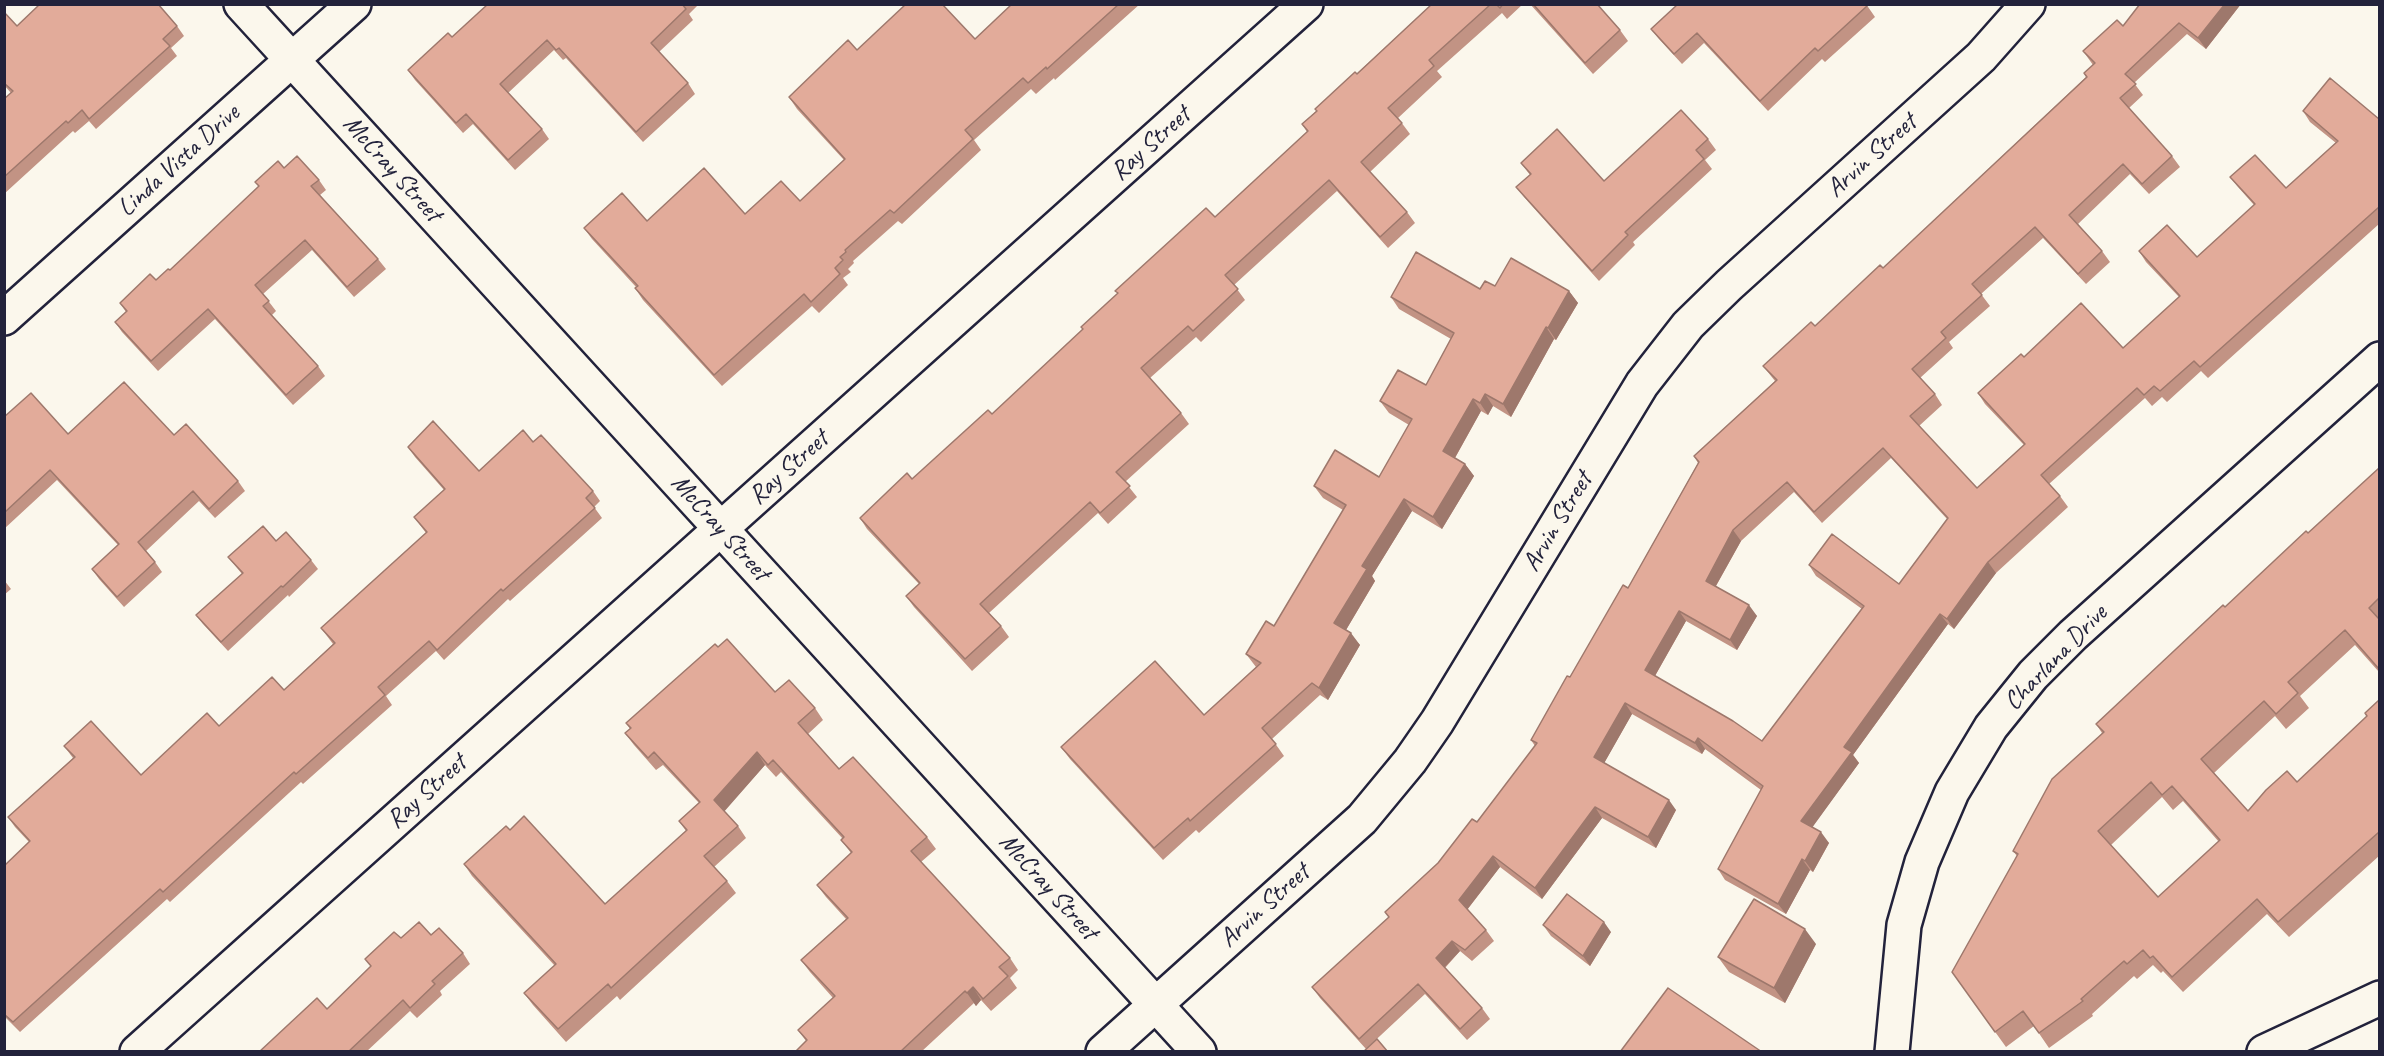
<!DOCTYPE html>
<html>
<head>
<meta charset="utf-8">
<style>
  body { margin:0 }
  #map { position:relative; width:2384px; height:1056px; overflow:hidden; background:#fbf7ec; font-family:Caveat,sans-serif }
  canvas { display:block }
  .frame { position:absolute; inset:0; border:6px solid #22223b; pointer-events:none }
</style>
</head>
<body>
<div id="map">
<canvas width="2384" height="1056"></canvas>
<div class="frame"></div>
</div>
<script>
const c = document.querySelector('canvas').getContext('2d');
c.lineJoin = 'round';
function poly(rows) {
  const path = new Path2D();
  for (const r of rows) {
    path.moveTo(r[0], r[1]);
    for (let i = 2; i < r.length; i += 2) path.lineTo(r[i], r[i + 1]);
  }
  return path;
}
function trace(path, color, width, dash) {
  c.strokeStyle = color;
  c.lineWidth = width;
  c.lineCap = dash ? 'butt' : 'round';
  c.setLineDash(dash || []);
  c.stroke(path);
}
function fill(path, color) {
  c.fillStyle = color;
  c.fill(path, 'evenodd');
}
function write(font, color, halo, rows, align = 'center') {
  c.font = font + ' Caveat,sans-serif';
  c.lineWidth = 5;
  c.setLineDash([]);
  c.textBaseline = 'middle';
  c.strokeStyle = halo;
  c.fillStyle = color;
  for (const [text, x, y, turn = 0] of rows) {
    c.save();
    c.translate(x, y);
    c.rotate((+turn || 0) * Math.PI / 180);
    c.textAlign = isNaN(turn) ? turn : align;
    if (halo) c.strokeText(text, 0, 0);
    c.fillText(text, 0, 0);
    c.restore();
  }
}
const street = poly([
  [4,318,354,4],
  [137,1052,1306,4],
  [1103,1052,1362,819,1410,761,1437,722,1642,384,1688,325,1729,285,1981,57,2028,4],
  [1892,1052,1904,925,1922,862,1952,792,1991,727,2033,675,2073,635,2380,359],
  [2264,1052,2380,998]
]);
const secondary = poly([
  [241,4,1199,1052]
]);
trace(street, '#22223b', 38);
trace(secondary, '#22223b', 38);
trace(street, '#fbf7ec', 33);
trace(secondary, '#fbf7ec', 33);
fill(poly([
  [488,4,699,4,689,14,693,20,659,52,688,83,695,94,643,142,566,58,563,60,554,50,508,93,542,129,549,139,515,170,473,124,463,133,415,80,408,70,452,37],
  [1012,4,1140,4,1055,80,1054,78,1036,94,1031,89,974,140,981,150,902,224,898,221,853,261,854,263,848,269,851,272,843,278,848,285,819,313,812,306,722,386,643,300,635,288,636,287,592,239,584,228,647,221,745,214,800,201,844,160,797,109,789,97,857,50,975,39],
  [1432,4,1523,4,1507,19,1502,13,1437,71,1442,77,1398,118,1410,134,1370,172,1407,212,1415,223,1388,248,1337,191,1234,285,1245,300,1201,342,1196,337,1150,378,1181,413,1189,424,1125,482,1137,497,1108,524,1098,513,989,613,1001,626,1009,637,972,671,914,607,906,596,919,584,867,529,860,518,912,479,992,414,1215,217,1307,132,1302,124],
  [1530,4,1597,4,1620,30,1628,41,1593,74],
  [1866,4,1875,17,1825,62,1822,59,1768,111,1704,43,1682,64,1659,39,1651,29],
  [2140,4,2241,4,2206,49,2187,34,2134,83,2143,95,2129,108,2172,156,2180,167,2149,194,2130,174,2078,224,2102,251,2110,262,2086,284,2043,238,1981,294,1990,306,1949,342,1953,348,1920,378,1935,394,1942,405,1919,426,1977,488,2024,445,1985,404,1978,393,2024,357,2123,348,2179,297,2146,262,2139,251,2197,257,2254,205,2238,187,2230,177,2286,188,2336,143,2310,122,2303,111,2379,119,2379,224,2208,378,2201,371,2167,402,2162,397,2152,406,2145,398,2049,484,2060,496,2068,507,1996,573,1954,629,1948,624,1853,755,1859,763,1812,827,1829,843,1813,872,1810,870,1786,914,1725,880,1718,869,1761,790,1705,749,1702,754,1632,714,1604,763,1676,810,1656,848,1602,818,1542,899,1500,867,1467,910,1486,930,1494,941,1472,961,1460,951,1445,968,1482,1008,1490,1019,1467,1040,1425,994,1366,1049,1320,998,1312,987,1389,917,1385,912,1438,863,1477,822,1535,746,1531,740,1570,677,1628,588,1698,463,1694,456,1775,381,1763,366,1815,326,1883,268,2086,77,2084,73,2093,65,2083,51,2123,26],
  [1891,458,1947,519,1899,584,1809,565,1816,576,1862,609,1762,741,1655,676,1686,621,1737,650,1757,616,1716,586,1741,541,1794,492,1822,523],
  [4,12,17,26,177,26,184,36,171,48,177,56,96,129,89,121,75,133,73,131,4,194,4,99,11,93,4,85],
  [1708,139,1716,150,1705,160,1712,169,1633,242,1635,245,1599,281,1524,197,1516,187,1530,175,1521,163,1604,181],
  [284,168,319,180,326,190,320,195,378,259,386,269,354,297,312,250,263,294,276,311,272,315,318,366,325,376,293,405,215,319,158,371,122,332,115,322,126,312,120,303,170,270,259,187,255,182],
  [1495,286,1569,291,1578,303,1556,340,1554,339,1511,417,1493,406,1488,415,1481,411,1455,458,1465,464,1474,476,1442,529,1412,511,1372,576,1375,581,1346,630,1360,645,1328,700,1320,695,1272,739,1284,756,1199,833,1196,830,1163,860,1070,759,1061,747,1204,715,1256,667,1246,654,1274,626,1343,510,1323,498,1314,486,1379,477,1409,425,1389,413,1380,401,1426,385,1451,339,1399,309,1391,297,1480,289],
  [4,417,238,481,245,491,215,518,199,501,146,551,155,562,162,572,124,607,99,579,92,569,118,545,57,480,4,529],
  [533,442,593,491,600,501,594,507,602,518,510,601,508,599,444,660,436,651,386,696,392,705,303,784,301,782,170,902,167,899,20,1032,4,1016,4,866,29,842,15,827,8,817,73,758,64,746,141,775,219,726,284,690,333,644,321,628,426,533,414,517,444,490,415,457,408,447,479,471],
  [2379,468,2379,672,2355,645,2300,696,2309,708,2286,729,2275,716,2214,773,2248,811,2297,782,2367,716,2379,700,2379,856,2289,937,2267,914,2183,992,2163,971,2161,973,2153,965,2137,979,2134,976,2092,1014,2093,1016,2049,1048,2034,1026,2006,1047,1952,972,2017,856,2013,851,2102,733,2096,724,2225,607,2308,533],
  [2162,797,2173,810,2183,801,2219,842,2158,897,2111,845],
  [276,541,311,560,318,569,289,597,288,595,228,651,203,624,196,615,242,574,228,557],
  [4,580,11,589,4,595],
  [718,647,775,692,815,708,823,720,808,734,839,769,927,837,936,849,921,862,1010,958,1018,970,1010,978,1017,988,991,1011,981,1000,976,1006,974,1003,921,1052,795,1052,806,1041,798,1030,833,998,810,972,801,960,846,919,826,897,817,885,851,853,841,840,843,839,781,772,776,777,765,765,724,811,738,826,746,838,714,867,727,881,736,893,620,1000,617,996,566,1042,533,1005,524,993,555,966,472,876,464,864,605,904,686,831,679,821,699,803,663,765,656,770,634,745,625,733,630,729,626,723],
  [1543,925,1611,932,1590,966,1551,936],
  [431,935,463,953,470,964,440,991,442,995,417,1018,410,1011,366,1052,259,1052,327,1009,371,966,365,959,401,938],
  [1816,944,1785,1003,1729,972,1718,957]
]), '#c29384');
fill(poly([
  [2225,4,2241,4,2206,49,2198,38],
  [1569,291,1578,303,1556,340,1548,328],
  [1546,327,1554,339,1511,417,1503,404],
  [1485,394,1493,406,1488,415,1480,403],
  [1473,399,1481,411,1452,463,1443,451],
  [1465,464,1474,476,1442,529,1433,517],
  [1404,499,1412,511,1372,576,1375,581,1343,635,1334,623,1362,566],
  [1733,530,1741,541,1713,591,1706,581],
  [1988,562,1996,573,1954,629,1947,619],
  [1749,605,1757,616,1737,650,1730,640],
  [1679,611,1686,621,1652,681,1645,670],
  [1940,614,1948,624,1853,755,1859,763,1809,832,1801,821,1844,747],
  [1351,633,1360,645,1328,700,1319,688],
  [1625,703,1632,714,1602,767,1594,757],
  [1698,738,1705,749,1702,754,1695,743],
  [757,752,765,765,723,813,714,800],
  [1669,800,1676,810,1656,848,1648,837],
  [1595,807,1602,818,1542,899,1535,888],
  [1821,832,1829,843,1813,872,1805,861],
  [1493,856,1500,867,1466,911,1459,900],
  [1802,859,1810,870,1786,914,1778,904],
  [1604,922,1611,932,1590,966,1583,956],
  [1805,929,1816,944,1785,1003,1774,988],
  [1452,941,1460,951,1443,969,1436,958],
  [973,987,981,1000,976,1006,967,993]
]), '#9e786c');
const building = poly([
  [40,4,158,4,177,26,163,39,170,46,89,119,82,110,68,123,66,121,4,177,4,99,13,91,4,83,4,12,17,26,40,4],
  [488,4,682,4,686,9,651,43,688,83,636,132,559,48,556,50,547,40,500,84,542,129,508,160,466,114,456,123,408,70,448,33,452,37,488,4],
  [906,4,942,4,975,39,1012,4,1119,4,1047,69,1046,67,1028,83,1023,78,965,130,973,139,894,213,890,210,845,250,846,252,840,257,843,260,835,268,840,274,811,302,804,294,714,375,635,288,638,286,584,228,622,193,647,221,704,168,745,214,781,181,800,201,845,159,789,97,848,40,857,50,906,4],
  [1432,4,1491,4,1429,60,1434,66,1388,108,1402,123,1361,162,1407,212,1380,237,1329,180,1225,275,1238,289,1193,331,1188,326,1141,368,1181,413,1116,472,1130,486,1100,513,1090,502,980,604,1001,626,965,659,906,596,920,583,860,518,907,473,912,479,988,410,992,414,1083,329,1081,327,1118,293,1115,291,1206,208,1215,217,1308,131,1302,124,1317,111,1315,109,1355,72,1357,74,1432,4],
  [1496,4,1503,4,1500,8,1496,4],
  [1533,4,1597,4,1620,30,1585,63,1533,4],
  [1678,4,1866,4,1867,6,1818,51,1815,48,1760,101,1697,33,1674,54,1651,29,1678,4],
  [2140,4,2225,4,2198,38,2179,23,2125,74,2136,84,2120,98,2172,156,2142,184,2123,164,2069,215,2102,251,2078,274,2035,227,1972,284,1982,295,1941,332,1946,338,1912,369,1935,394,1910,416,1977,488,2025,444,1978,393,2021,354,2024,357,2081,303,2123,348,2180,296,2139,251,2167,225,2197,257,2255,204,2230,177,2255,155,2286,188,2338,141,2303,111,2330,78,2379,119,2379,207,2200,367,2194,361,2160,391,2154,386,2144,395,2137,388,2041,475,2060,496,1988,562,1947,619,1940,614,1844,747,1852,752,1801,821,1821,832,1805,861,1802,859,1778,904,1718,869,1763,786,1698,738,1695,743,1625,703,1594,757,1669,800,1648,837,1595,807,1535,888,1493,856,1459,900,1486,930,1465,950,1452,941,1436,958,1482,1008,1460,1029,1418,984,1359,1039,1312,987,1389,917,1385,912,1438,863,1472,819,1477,822,1537,743,1531,740,1567,676,1570,677,1623,585,1628,588,1699,462,1694,456,1777,380,1763,366,1811,322,1815,326,1880,265,1883,268,2087,77,2084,73,2095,63,2083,51,2117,20,2123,26,2140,4],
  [1883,448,1948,518,1899,584,1832,534,1809,565,1864,606,1762,741,1733,721,1645,670,1679,611,1730,640,1749,605,1706,581,1733,530,1787,482,1814,512,1883,448],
  [1681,110,1708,139,1696,150,1704,159,1625,232,1628,235,1592,271,1516,187,1531,174,1521,163,1557,129,1604,181,1681,110],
  [297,156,319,180,311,186,378,259,347,287,305,240,255,285,269,301,263,306,318,366,286,395,208,309,151,361,115,322,127,311,120,303,150,274,156,280,168,269,170,270,259,186,255,182,278,161,284,168,297,156],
  [1416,252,1480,289,1485,281,1495,286,1511,258,1569,291,1548,328,1546,327,1503,404,1485,394,1480,403,1473,399,1443,451,1465,464,1433,517,1404,499,1362,566,1367,569,1334,623,1351,633,1319,688,1312,683,1262,728,1276,744,1190,821,1188,818,1154,848,1061,747,1155,661,1204,715,1261,663,1246,654,1266,621,1274,626,1346,505,1314,486,1335,450,1379,477,1412,419,1380,401,1398,370,1426,385,1454,333,1391,297,1416,252],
  [124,382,174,435,186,424,238,481,209,509,193,491,138,542,155,562,117,597,92,569,119,544,50,470,4,513,4,417,31,393,68,434,124,382],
  [433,421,479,471,523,430,533,442,541,435,593,491,586,498,595,508,503,591,501,589,437,650,429,641,378,687,385,695,296,774,294,772,163,892,160,889,13,1022,4,1014,4,866,30,841,8,817,75,757,64,746,91,721,141,775,207,713,219,726,272,677,284,690,335,643,321,628,427,532,414,517,445,489,408,447,433,421],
  [2379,468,2379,598,2369,608,2379,619,2379,669,2345,630,2288,682,2298,693,2276,714,2264,701,2201,759,2248,811,2266,790,2287,771,2297,782,2367,716,2365,713,2379,700,2379,832,2278,922,2257,899,2172,977,2153,956,2150,958,2143,950,2127,964,2124,961,2081,999,2083,1001,2039,1033,2023,1011,1995,1032,1952,972,2018,854,2013,851,2052,779,2104,732,2096,724,2223,605,2225,607,2306,531,2308,533,2379,468],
  [2151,782,2162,795,2172,786,2220,840,2158,897,2098,831,2151,782],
  [263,526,276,541,286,532,311,560,283,587,281,586,221,642,196,615,243,573,228,557,263,526],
  [727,639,775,692,789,680,815,708,798,723,839,769,853,757,927,837,911,851,1010,958,999,967,1008,976,983,999,973,987,967,993,965,991,900,1052,795,1052,807,1040,798,1030,835,996,801,960,848,918,817,885,852,852,841,840,844,837,773,760,768,765,757,752,714,800,738,826,704,856,727,881,611,988,608,984,558,1029,524,993,556,964,464,864,506,826,510,830,524,816,605,904,687,830,679,821,700,802,654,752,648,758,625,733,631,728,626,723,715,644,718,647,727,639],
  [1567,894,1604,922,1583,956,1543,925,1567,894],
  [1754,899,1805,929,1774,988,1718,957,1754,899],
  [419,922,431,935,439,928,463,953,432,981,435,984,410,1008,403,1000,348,1052,259,1052,317,998,327,1009,371,966,365,959,394,932,401,938,419,922],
  [1668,988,1762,1052,1620,1052,1668,988],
  [1377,1039,1388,1052,1363,1052,1377,1039]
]);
fill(building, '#e2ab9a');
trace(building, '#9e786c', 1.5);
write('26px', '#22223b', '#fbf7ec', [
  ["Ray Street",1151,144,-42],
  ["Arvin Street",1872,156,-42],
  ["Linda Vista Drive",179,161,-42],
  ["McCray Street",392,169,48],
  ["Ray Street",789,468,-42],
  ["Arvin Street",1558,522,-59],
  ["McCray Street",720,528,48],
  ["Charlana Drive",2056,658,-46],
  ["Ray Street",427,792,-42],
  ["McCray Street",1048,887,48],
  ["Arvin Street",1265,906,-42]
]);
</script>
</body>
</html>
